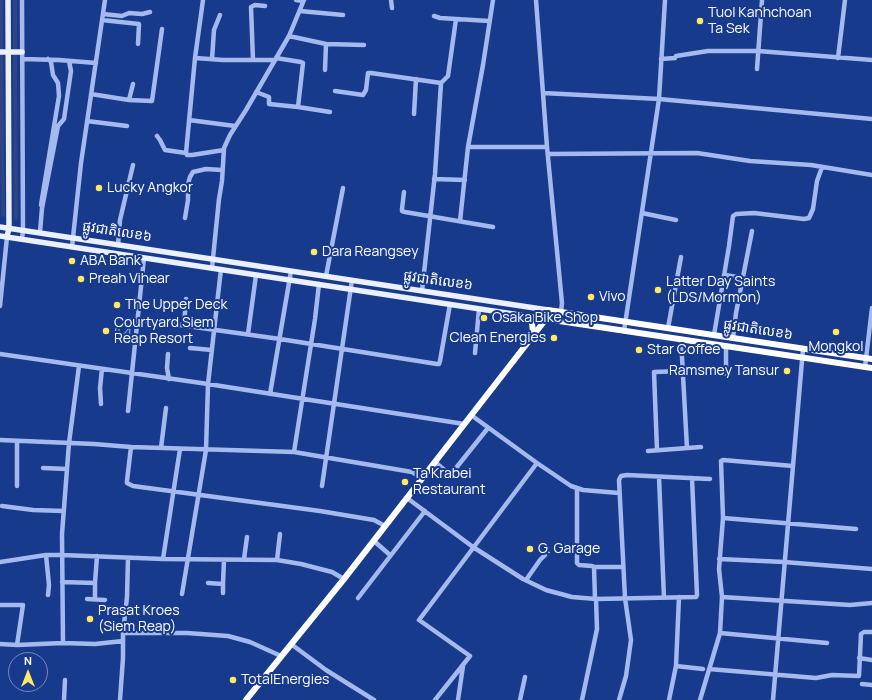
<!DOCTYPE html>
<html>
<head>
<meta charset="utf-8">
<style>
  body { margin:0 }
  #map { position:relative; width:872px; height:700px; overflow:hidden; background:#183a8d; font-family:Manrope,sans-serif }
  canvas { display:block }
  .north { position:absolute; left:8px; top:652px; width:40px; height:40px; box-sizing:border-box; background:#183a8d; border:1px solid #7489bb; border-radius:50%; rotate:0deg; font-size:11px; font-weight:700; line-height:16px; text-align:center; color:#fff }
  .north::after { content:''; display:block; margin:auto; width:14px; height:18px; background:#ffe961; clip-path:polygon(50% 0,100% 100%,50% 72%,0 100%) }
</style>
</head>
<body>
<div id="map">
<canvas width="872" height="700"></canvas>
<div class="north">N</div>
</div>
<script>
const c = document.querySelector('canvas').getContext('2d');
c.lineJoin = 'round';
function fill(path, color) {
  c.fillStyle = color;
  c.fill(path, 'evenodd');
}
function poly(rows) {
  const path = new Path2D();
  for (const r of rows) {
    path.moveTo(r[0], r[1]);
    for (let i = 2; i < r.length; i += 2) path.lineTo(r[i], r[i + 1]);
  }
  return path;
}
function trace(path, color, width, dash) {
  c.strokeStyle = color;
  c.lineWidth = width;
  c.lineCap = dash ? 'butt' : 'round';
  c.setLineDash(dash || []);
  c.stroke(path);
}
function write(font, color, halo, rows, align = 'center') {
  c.font = font + ' Manrope,"Noto Sans Khmer",sans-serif';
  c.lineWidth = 4;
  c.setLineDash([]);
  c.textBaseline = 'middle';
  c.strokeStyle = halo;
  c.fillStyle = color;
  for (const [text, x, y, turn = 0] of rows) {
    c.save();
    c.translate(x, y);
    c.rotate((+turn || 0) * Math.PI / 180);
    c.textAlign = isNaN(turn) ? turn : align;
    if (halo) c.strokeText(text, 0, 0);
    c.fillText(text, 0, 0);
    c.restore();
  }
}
const water = poly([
  [116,327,119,327,119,332,123,334,125,333,128,329,130,329,129,341,128,341,126,339,114,341,116,327]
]);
fill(water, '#2d4584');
trace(water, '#96b3f1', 1);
trace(poly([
  [1,0,1,49],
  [15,0,15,49],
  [1,56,3,215],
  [15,56,16,218]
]), '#2d4584', 4);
trace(poly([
  [22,0,23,230,22,239],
  [203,0,195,58,186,153,187,155,192,155,224,150],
  [296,0,303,1],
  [391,0,392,8],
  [536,0,547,147,562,303,560,321],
  [300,11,343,15],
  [103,14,122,16,129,13,142,14,150,12],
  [434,16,440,18,489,21],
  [102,20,139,24,138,44],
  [289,36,326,44,364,45],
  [195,58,223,60,275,60],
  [276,58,301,62,303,63,298,107,330,112],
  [838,58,845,0],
  [22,59,59,60,96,63],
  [212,59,214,30,220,15],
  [661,59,675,58,676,56,708,51,758,51,872,60],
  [253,60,251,7,255,5,265,6],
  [757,69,762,0],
  [325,70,326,44],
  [335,91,363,95,366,90,368,73,371,73,441,83],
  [256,92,269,97,269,104,298,107],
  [543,93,659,99,872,119],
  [91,94,129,100,152,101,162,29],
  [129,100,133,84],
  [414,114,416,79],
  [189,120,235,126],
  [87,121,127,126],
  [157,136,160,140,165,150,186,153],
  [468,147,547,147],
  [548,154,697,153,750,161,811,165,872,175],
  [434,179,465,180],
  [404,192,402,209,402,211,405,212,493,227],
  [41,205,59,96,58,83,53,75,51,62,48,59],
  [642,213,676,220],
  [185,218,188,200,188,184,190,177,193,172,206,169,222,170],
  [460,221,468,147,483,65,493,0],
  [40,232,42,208,57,131,58,126,64,119,71,71,69,61],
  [118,245,120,220,133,165],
  [72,247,81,163,105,0],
  [212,268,219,199,222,181,224,148,230,135,246,110,289,36,304,0],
  [725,275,743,278],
  [326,276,343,188],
  [422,291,435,174,441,83,448,76,456,19],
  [0,306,7,237],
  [137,319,280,339,437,364,439,364,440,361,450,304],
  [184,325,186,299],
  [668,328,681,257],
  [624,331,659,99,665,0],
  [248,334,256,275],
  [714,335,729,246,733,216,736,214,754,213,804,219,809,218,813,209,817,181,822,167],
  [733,338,736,313,752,231],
  [681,339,687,448],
  [726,346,726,374],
  [190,348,212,350],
  [475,353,479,309],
  [0,354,208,384,464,424],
  [168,354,167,368,169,379],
  [865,367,872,308],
  [270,394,291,271],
  [101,404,100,388,102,369],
  [128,411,144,258],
  [471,415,537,463,571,486,583,490,619,493],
  [0,440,94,444,131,447,294,452,412,472,422,478],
  [131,447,127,481,127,483,133,486,320,511,374,520,385,526],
  [161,448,166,408],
  [657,450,654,372,682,371],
  [648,451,701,447],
  [294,452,315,319,319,284],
  [435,462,448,473,452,473,488,428],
  [43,468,67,469],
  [659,477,664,598],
  [17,486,17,441],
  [322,486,352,280],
  [577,488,577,563,579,565,592,566,594,567,595,599],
  [407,498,473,547,523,579,546,590,572,597,596,599,696,597,697,595,692,478],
  [2,506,33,510,64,511],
  [723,518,856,529],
  [374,541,390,555],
  [46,555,49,585,48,595],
  [163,559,180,449],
  [244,559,247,537],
  [719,559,784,562,872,569],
  [277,560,280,534],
  [0,562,46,555,62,555,163,559,277,560,301,564,332,572,344,579],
  [594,567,623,567],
  [526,580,540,560,545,555],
  [62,582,95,583,97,556],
  [208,583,223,584,224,560],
  [223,593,223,584],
  [182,594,206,450,208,384,221,269],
  [722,597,850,605,872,603],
  [358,598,425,511],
  [87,599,105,600],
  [95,599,95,583],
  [0,605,23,605,17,645],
  [123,633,187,633,228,636,250,642,281,656],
  [720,633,827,643],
  [63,643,62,534,69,443,79,366],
  [0,644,17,645,63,643,95,644,123,641],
  [291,644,326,670,374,700],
  [859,658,872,660],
  [676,666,703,669],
  [709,669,816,678,832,675,859,676,861,634,864,632,872,632],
  [862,684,872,685],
  [64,700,65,680],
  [120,700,123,658,123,633,127,597,128,558],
  [435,700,470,656,419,620,537,463],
  [458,700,463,666],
  [520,700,525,677],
  [582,700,597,629,596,599],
  [619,700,626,676,631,640,625,598,619,480,621,476,627,475,710,479],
  [669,700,676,666,679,597],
  [700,700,720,633,722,597,719,569,723,518,721,461,723,460,793,466],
  [773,700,803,349]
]), '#a4baee', 4.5);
trace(poly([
  [0,52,22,52],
  [0,227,548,310],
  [0,236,546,319],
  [7,237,9,228,8,0]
]), '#ebf0ff', 5.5);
trace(poly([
  [521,315,528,319,532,323,533,333,530,337],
  [546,319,872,368],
  [246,700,344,579,546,319,548,310,872,359]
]), '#fff', 6);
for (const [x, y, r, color] of [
  [700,21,4,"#ffe961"],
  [99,188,4,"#ffe961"],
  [314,252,4,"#ffe961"],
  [72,261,4,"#ffe961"],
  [81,279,4,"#ffe961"],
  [658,290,4,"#ffe961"],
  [591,297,4,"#ffe961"],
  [117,305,4,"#ffe961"],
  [484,318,4,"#ffe961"],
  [106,331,4,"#ffe961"],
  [836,332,4,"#ffe961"],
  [554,338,4,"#ffe961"],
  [639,350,4,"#ffe961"],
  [787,371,4,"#ffe961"],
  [405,482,4,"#ffe961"],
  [530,549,4,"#ffe961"],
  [90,619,4,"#ffe961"],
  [233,680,4,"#ffe961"]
]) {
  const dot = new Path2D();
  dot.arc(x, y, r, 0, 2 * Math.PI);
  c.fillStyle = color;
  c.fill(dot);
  trace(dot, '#183a8d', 1.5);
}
write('14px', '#fff', '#183a8d', [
  ["Tuol Kanhchoan",708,13],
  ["Ta Sek",708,29],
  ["Lucky Angkor",107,188],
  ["Dara Reangsey",322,252],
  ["ABA Bank",80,261],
  ["Preah Vihear",89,279],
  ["Latter Day Saints",666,282],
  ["(LDS/Mormon)",666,298],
  ["Vivo",599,297],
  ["The Upper Deck",125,305],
  ["Osaka Bike Shop",492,318],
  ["Courtyard Siem",114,323],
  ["Reap Resort",114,339],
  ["Clean Energies",546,338,"right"],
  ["Mongkol",836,347,"center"],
  ["Star Coffee",647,350],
  ["Ramsmey Tansur",779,371,"right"],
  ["Ta Krabei",413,474],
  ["Restaurant",413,490],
  ["G. Garage",538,549],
  ["Prasat Kroes",98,611],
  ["(Siem Reap)",98,627],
  ["TotalEnergies",241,680]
], 'left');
write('14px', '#fff', '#183a8d', [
  ["ផ្លូវជាតិលេខ៦",117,232,9],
  ["ផ្លូវជាតិលេខ៦",438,281,8],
  ["ផ្លូវជាតិលេខ៦",758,330,9]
]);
</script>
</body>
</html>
